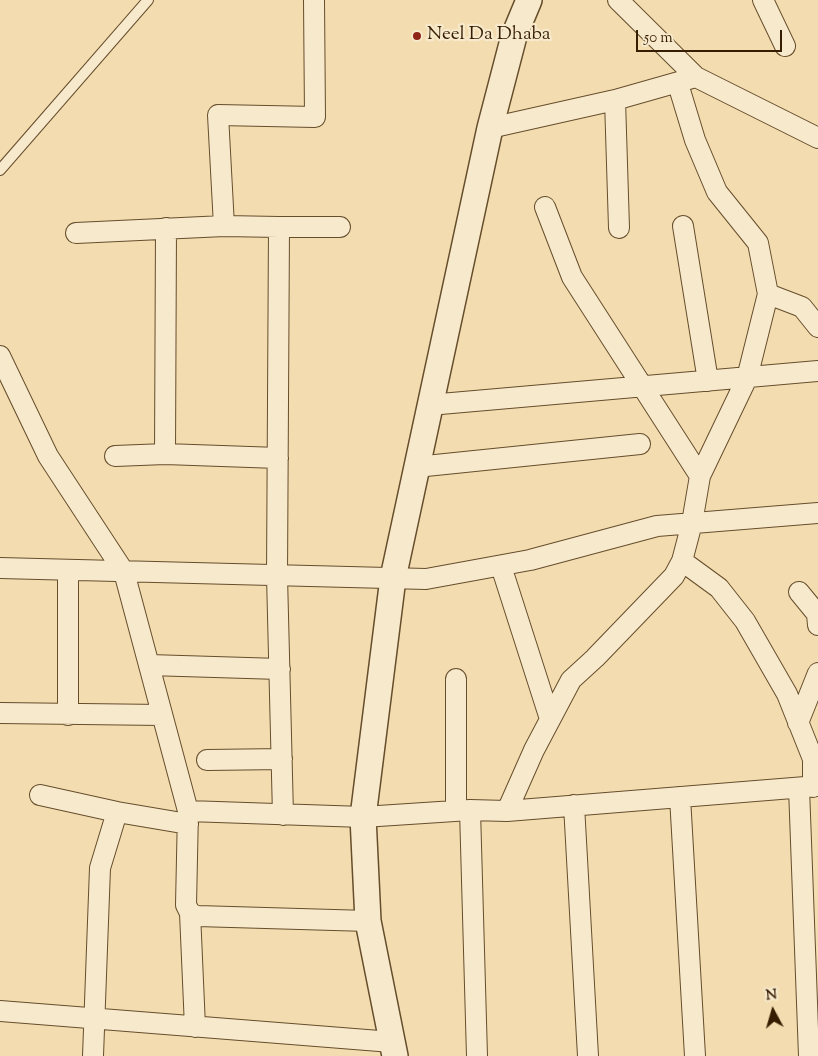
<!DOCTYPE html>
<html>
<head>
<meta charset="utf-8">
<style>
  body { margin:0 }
  #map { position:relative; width:818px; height:1056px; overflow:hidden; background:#f3ddb0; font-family:"Sorts Mill Goudy",serif }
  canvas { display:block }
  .north { position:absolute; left:748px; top:986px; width:50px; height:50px; -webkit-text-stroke:4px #f7e9cc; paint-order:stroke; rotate:354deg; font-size:14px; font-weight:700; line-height:20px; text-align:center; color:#371d00 }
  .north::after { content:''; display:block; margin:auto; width:18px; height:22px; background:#371d00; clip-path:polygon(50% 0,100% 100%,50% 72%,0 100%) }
  .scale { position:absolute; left:636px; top:30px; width:146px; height:22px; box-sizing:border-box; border:2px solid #371d00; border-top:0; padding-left:6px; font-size:15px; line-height:18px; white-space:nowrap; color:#371d00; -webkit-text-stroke:4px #f7e9cc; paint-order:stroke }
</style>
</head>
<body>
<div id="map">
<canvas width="818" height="1056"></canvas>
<div class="north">N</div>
<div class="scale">50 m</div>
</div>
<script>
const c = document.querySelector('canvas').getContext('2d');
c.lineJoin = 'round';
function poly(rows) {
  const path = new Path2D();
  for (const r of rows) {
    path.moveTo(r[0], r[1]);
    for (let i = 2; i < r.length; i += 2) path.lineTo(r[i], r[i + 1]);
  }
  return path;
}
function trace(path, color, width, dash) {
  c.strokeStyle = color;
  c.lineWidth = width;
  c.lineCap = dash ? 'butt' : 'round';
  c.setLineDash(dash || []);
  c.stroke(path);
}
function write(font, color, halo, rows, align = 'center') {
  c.font = font + ' "Sorts Mill Goudy",serif';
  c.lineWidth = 4.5;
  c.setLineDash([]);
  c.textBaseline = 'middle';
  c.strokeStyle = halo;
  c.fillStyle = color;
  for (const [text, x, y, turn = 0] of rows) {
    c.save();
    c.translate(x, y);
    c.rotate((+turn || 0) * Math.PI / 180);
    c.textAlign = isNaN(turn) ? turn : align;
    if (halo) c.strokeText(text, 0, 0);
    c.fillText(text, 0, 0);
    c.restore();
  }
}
const service = poly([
  [0,170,148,0]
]);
const minor = poly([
  [618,0,696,77],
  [763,0,785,46],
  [615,100,619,228],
  [490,128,615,100,696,77,818,138],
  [545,207,572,277,700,476,747,378,768,294,758,243,717,192,695,140,678,84],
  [224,226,218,115,315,117,314,0],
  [683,226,708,381],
  [279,227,340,227],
  [166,228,165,454,278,458],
  [76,233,224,226,279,227,277,576,283,815],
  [768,294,802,307,818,327],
  [0,356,48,456,124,572,188,811,363,817,470,810,507,811,818,786],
  [429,405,818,371],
  [115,456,165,454],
  [416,467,640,444],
  [682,561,719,588,745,621,787,694,813,759,813,787],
  [501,566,550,719],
  [0,568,426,579,530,560,657,526,818,513],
  [799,592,817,614,818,625],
  [149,665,280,669],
  [0,713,162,715],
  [68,715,68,570],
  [798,723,818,673],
  [207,760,282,759],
  [799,788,809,1056],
  [40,795,117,812],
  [680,797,695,1056],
  [574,805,588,1056],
  [470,810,477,1056],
  [188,811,186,905,190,913,197,916,368,921],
  [456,811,456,679],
  [507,811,534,750,571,680,595,658,674,576,682,561,692,523,700,476],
  [190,913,195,1027],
  [0,1011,392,1042],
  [93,1056,100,868,117,812,188,824]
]);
const tertiary = poly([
  [395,1056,368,921,363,817,393,578,490,128,514,36,529,0]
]);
trace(service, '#664d2c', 12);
trace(minor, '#664d2c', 22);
trace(tertiary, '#664d2c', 28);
trace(service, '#f7e9cc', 10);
trace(minor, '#f7e9cc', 20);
trace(tertiary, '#f7e9cc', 25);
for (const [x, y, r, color] of [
  [417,36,5,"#8f2418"]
]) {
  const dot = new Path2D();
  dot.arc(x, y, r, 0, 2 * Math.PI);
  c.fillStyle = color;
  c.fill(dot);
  trace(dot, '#f7e9cc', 2);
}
write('19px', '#371d00', '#f7e9cc', [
  ["Neel Da Dhaba",427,36]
], 'left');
</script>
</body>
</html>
